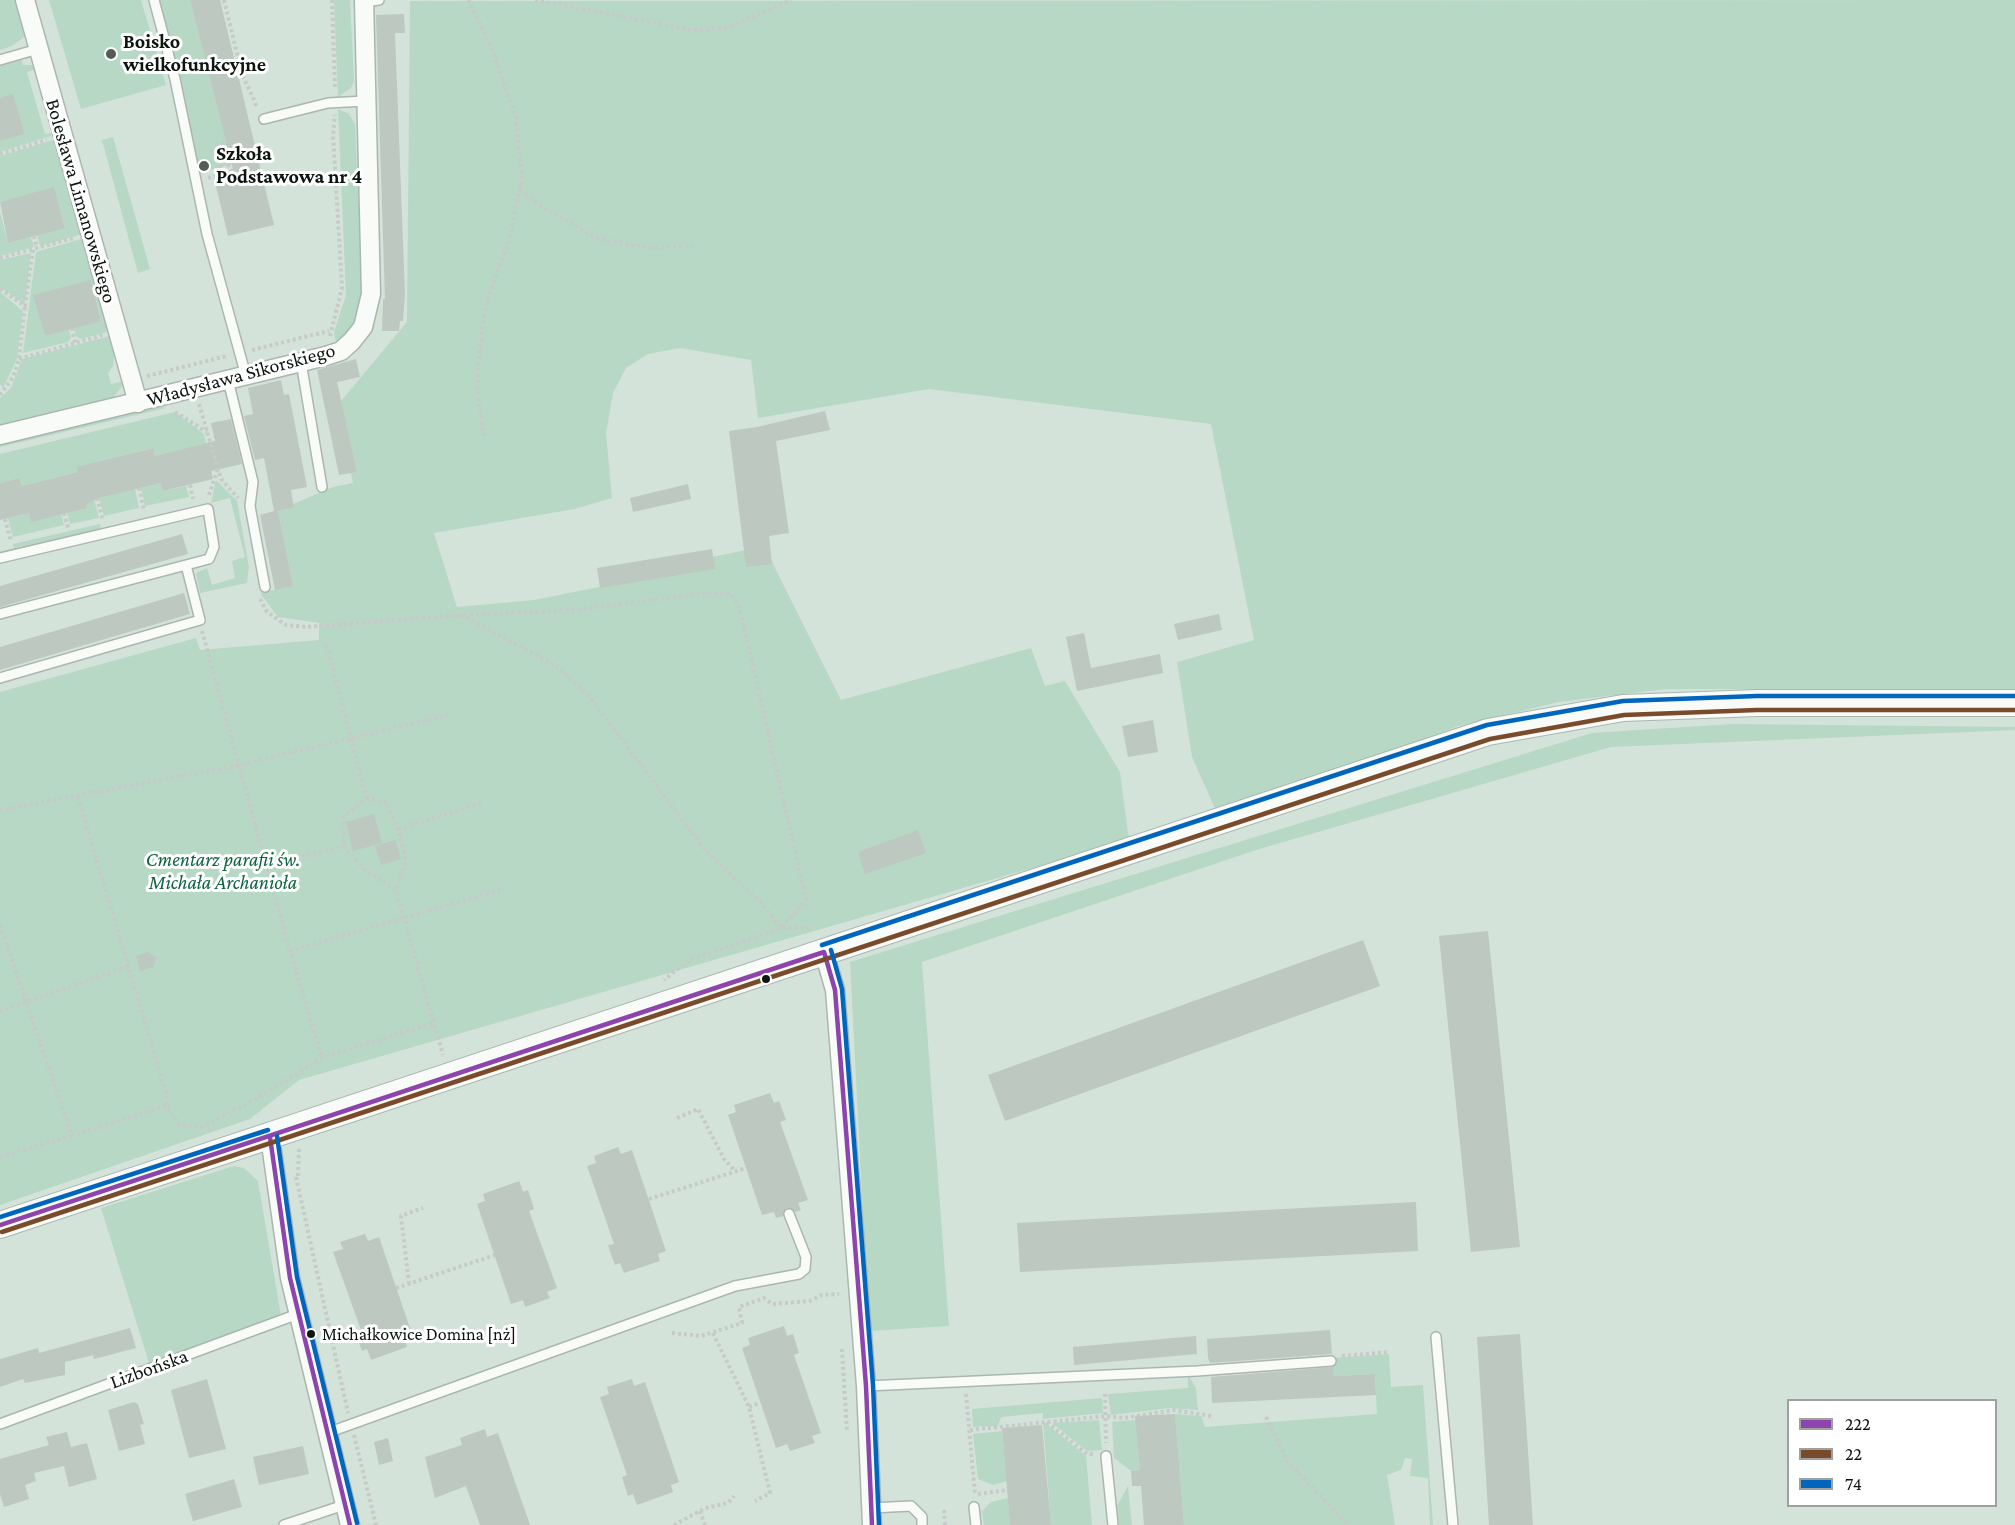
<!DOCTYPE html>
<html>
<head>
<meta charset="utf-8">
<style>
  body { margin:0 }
  #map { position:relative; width:2015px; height:1525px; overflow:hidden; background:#d4e3d9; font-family:"Crimson Pro",serif }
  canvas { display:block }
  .legend { position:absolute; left:1787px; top:1399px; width:210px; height:108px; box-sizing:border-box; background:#fff; border:2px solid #9ea19f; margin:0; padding:8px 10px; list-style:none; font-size:18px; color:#0c1510 }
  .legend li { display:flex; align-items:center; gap:12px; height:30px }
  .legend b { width:30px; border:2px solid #9ea19f }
</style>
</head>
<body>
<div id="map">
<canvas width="2015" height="1525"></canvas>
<ul class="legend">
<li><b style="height:8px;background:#8e44ad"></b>222</li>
<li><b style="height:8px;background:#7a4b2a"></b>22</li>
<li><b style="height:8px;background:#0065bd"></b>74</li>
</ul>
</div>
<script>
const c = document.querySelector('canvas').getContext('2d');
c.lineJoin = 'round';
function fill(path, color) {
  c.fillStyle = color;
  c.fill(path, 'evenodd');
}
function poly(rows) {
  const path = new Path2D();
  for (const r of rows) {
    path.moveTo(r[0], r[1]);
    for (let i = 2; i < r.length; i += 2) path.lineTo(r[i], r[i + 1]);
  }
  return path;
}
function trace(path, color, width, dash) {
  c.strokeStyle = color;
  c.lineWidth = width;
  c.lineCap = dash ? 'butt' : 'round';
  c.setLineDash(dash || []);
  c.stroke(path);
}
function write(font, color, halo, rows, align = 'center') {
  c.font = font + ' "Crimson Pro",serif';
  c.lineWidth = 6;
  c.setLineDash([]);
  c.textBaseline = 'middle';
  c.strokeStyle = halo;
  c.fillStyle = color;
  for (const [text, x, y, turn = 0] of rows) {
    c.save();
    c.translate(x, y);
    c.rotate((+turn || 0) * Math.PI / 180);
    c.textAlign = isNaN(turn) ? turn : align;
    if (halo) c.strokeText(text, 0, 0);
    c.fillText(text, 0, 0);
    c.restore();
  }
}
fill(poly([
  [0,0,21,0,27,38,24,37,12,46,0,50],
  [49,0,141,0,166,85,81,109],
  [160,0,190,0,232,164,199,173,182,84],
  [334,0,350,0,354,81,351,88,338,97],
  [2015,0,2015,689,1665,689,1559,702,1459,726,1218,815,1192,757,1177,662,1254,640,1211,424,929,389,758,418,751,360,680,348,648,354,626,368,613,393,606,433,612,498,575,509,434,533,457,607,534,600,599,587,666,567,764,546,841,700,1031,648,1045,686,1065,681,1120,772,1129,840,299,1080,250,1119,0,1205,0,692,196,638,200,650,319,640,319,623,278,617,260,593,293,586,278,511,294,508,293,504,333,487,353,483,351,473,357,472,341,401,407,322,410,1],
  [22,60,23,65,33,65,37,69,27,72,45,134,51,133,51,136,0,152,0,141,25,134,13,95,0,98,0,64],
  [338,109,349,114,355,124,363,300,358,319,350,330,336,343,334,332,346,295],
  [113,137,150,269,138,273,102,140],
  [60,138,86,233,40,246,37,235,65,227,54,188,0,202,0,156],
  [0,212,8,243,31,237,34,247,0,256],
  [88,237,89,239,82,243,87,261,97,267,115,330,80,339,76,336,74,328,101,320,91,281,34,295,45,336,69,329,71,338,68,342,23,353,36,252],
  [31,253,25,302,23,303,0,287,0,260],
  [0,292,23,311,17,359,3,388,0,384],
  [114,335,118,353,114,356,113,366,108,373,111,384,126,381,113,398,0,426,0,398,11,388,22,359],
  [159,405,166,408,0,447,0,442],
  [175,412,204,434,213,475,204,444,154,456,152,448,77,467,78,472,22,486,19,478,0,483,0,454],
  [216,480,237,501,249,567,247,583,200,593,196,573,207,568,212,585,235,578,232,561,245,557,230,498,211,503],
  [161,483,163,491,186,486,189,497,145,506,141,488],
  [135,489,139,508,104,516,99,498],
  [94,499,99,518,70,524,67,512,85,501],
  [29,513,31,521,61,514,64,525,13,537,8,518],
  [100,524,101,529,14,548,13,544],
  [1732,724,2015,727,2015,730,1611,747,1256,850,922,962,949,1326,869,1331,850,962,1592,733],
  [234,1166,244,1168,258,1181,281,1316,149,1363,101,1208],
  [1389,1354,1391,1387,1423,1385,1433,1525,1430,1525,1428,1478,1410,1476,1412,1459,1405,1458,1401,1470,1387,1475,1395,1525,1184,1525,1175,1414,1201,1416,1205,1427,1377,1414,1375,1374,1332,1376,1333,1358],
  [1188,1375,1196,1388,1198,1410,1170,1408,1111,1415,1108,1394,1188,1388],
  [1102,1398,1103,1413,1043,1419,1043,1413,1001,1417,998,1426,973,1427,972,1409],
  [1099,1420,1102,1450,1087,1451,1052,1423],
  [1136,1420,1140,1470,1131,1471,1114,1458,1112,1422],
  [1043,1421,1086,1456,1092,1525,1051,1525],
  [1002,1431,1007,1481,993,1485,978,1479,973,1434],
  [1128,1486,1132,1525,1119,1525,1117,1506],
  [1008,1498,1010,1525,984,1525,982,1511,991,1502]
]), '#b7d8c4');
fill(poly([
  [190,0,220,0,274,225,228,236,215,182,235,177],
  [404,14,405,33,395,33,405,294,403,321,400,321,399,331,382,331,383,299,385,299,376,15],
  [13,94,25,134,0,141,0,98],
  [54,187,65,228,8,243,0,202],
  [91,280,101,321,45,336,33,295],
  [356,359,360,377,337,382,357,472,339,475,317,370],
  [281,380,284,395,289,394,307,487,291,490,294,508,278,511,293,586,275,590,260,515,274,511,264,458,255,460,244,416,253,414,248,388],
  [825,411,830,430,776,441,789,533,769,536,772,564,746,567,729,431,757,427],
  [231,419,242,464,211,471,213,479,163,491,161,483,99,498,86,504,87,508,31,522,29,513,0,520,0,483,19,478,22,486,78,472,76,467,153,448,154,456,215,441,211,423],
  [688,484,691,499,633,512,630,498],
  [182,534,188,554,0,607,0,586],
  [712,549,715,569,600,588,597,568],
  [184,593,190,614,0,670,0,647],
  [1219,614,1222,630,1178,640,1174,624],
  [1084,633,1091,668,1160,654,1163,673,1077,691,1066,637],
  [1153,720,1158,752,1128,757,1122,726],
  [374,814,382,843,353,851,346,822],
  [918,830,926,853,865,874,858,852],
  [395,840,401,859,381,865,375,846],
  [1488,931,1520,1247,1471,1252,1439,936],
  [1363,940,1380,986,1005,1121,988,1075],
  [148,952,156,958,153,967,140,971,136,956],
  [770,1093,774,1103,779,1101,786,1120,780,1122,808,1200,798,1203,801,1210,795,1212,787,1208,783,1216,776,1218,774,1212,762,1215,728,1115,736,1112,734,1105],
  [618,1147,621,1154,632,1150,666,1251,658,1254,660,1261,624,1273,620,1263,615,1265,611,1254,608,1245,614,1244,587,1166,596,1163,594,1156],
  [519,1181,523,1192,528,1190,531,1199,534,1209,529,1211,557,1288,547,1292,550,1298,525,1307,523,1300,511,1304,477,1204,485,1201,483,1194],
  [1416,1202,1418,1251,1020,1272,1017,1223],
  [365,1234,368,1241,379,1237,413,1337,405,1340,407,1347,371,1360,367,1349,362,1351,355,1332,361,1330,333,1252,343,1249,340,1242],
  [784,1326,787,1336,793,1334,799,1353,794,1355,821,1433,812,1436,815,1443,790,1451,787,1444,776,1448,742,1348,750,1345,748,1338],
  [130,1328,136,1348,94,1359,93,1355,65,1362,65,1375,25,1383,23,1379,0,1387,0,1359,38,1348,39,1353],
  [1330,1330,1332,1354,1210,1363,1208,1358,1207,1339],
  [1520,1334,1533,1525,1489,1525,1477,1337],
  [1196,1336,1197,1354,1074,1365,1073,1347],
  [1333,1367,1334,1376,1375,1374,1376,1395,1212,1403,1211,1377],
  [207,1379,226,1449,189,1458,171,1390],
  [632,1379,634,1386,645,1382,679,1482,671,1485,673,1492,637,1505,633,1494,628,1496,622,1477,627,1475,600,1397,609,1394,607,1387],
  [134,1402,138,1404,144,1424,140,1425,145,1444,119,1451,108,1410],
  [1175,1414,1184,1525,1144,1525,1141,1486,1132,1486,1131,1471,1140,1470,1135,1416],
  [1042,1425,1051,1525,1010,1525,1002,1428],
  [485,1429,487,1437,498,1433,530,1525,480,1525,466,1486,435,1498,425,1457,462,1445,460,1438],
  [67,1432,71,1447,87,1443,97,1479,69,1487,64,1466,34,1473,36,1481,25,1485,29,1499,4,1507,0,1494,0,1459,49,1445,46,1437],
  [388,1438,393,1461,379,1465,374,1442],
  [303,1446,309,1474,259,1485,253,1457],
  [234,1479,242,1507,193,1521,185,1494]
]), '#bcc8c0');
const lane = poly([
  [154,0,175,79,207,234,246,376],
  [364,2,379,0],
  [0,60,38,49],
  [264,119,328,103,365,101],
  [301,362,322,487],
  [228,380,253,482,250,506,265,587],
  [0,558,208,509,214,547,209,559,0,614],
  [0,678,200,620,186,565],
  [1436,1337,1453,1525],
  [866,1386,1197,1371,1331,1361],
  [0,1424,298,1314],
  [327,1433,735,1286,799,1274,805,1269,806,1257,789,1214],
  [1106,1456,1113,1525],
  [974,1507,976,1525],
  [871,1508,911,1506,922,1517,922,1525],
  [284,1525,344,1505]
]);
const street = poly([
  [25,0,138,403],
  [0,435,326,356,341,351,352,341,363,327,371,294,364,0],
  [824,952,835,990,866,1386,872,1525],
  [270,1137,290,1278,350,1525]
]);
const secondary = poly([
  [0,1225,1488,732,1623,708,1757,703,2015,703]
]);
trace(lane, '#abb6af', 12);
trace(street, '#abb6af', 21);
trace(secondary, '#abb6af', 28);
trace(poly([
  [224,0,242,74,257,107],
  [332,0,335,89],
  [468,0,491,46,516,117,522,179,508,244,488,297,481,335,477,388,484,436],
  [535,0,693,30,726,28,791,0],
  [0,154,47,140],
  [222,174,215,145,223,143,230,172],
  [208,178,234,170],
  [520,190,549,211,599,239,651,248,696,245],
  [34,236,37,248],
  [0,258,33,249],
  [0,289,25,306,33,249,74,238],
  [72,328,75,343],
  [330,336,342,288,333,135,335,115],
  [252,350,329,331],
  [19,359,103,335],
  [147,376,227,356],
  [0,395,13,377,19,359,25,306],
  [199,404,221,479,238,498],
  [175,412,207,432],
  [190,485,193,499],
  [139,488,144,510],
  [209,495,218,468],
  [97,498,103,521],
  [64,513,68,528],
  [5,519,11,541],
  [260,599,267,612,286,625,306,627,461,615,574,610,707,593,731,594,738,604,742,618,806,900,781,928,689,960,664,980],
  [461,615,556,666,589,696,706,851,761,903,781,928,812,928],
  [202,631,290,951,322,1058],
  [327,645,366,798,343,817,344,846,365,870,396,890,443,1055],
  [78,797,167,1096,166,1106],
  [366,798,387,803,398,829,406,861,396,890],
  [0,810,240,765,448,715],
  [398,829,483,803],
  [267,866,344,846],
  [0,925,72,1136,166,1106,180,1125,201,1127,254,1100,322,1058,433,1023],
  [290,951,504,889],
  [0,1011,129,966],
  [677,1118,698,1109,724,1159,735,1171],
  [0,1157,71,1136],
  [298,1176,299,1149],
  [296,1177,348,1413],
  [649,1199,746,1168],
  [409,1284,401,1216,423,1208],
  [396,1288,495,1255],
  [672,1333,701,1336,742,1323,739,1307,764,1298,772,1304,810,1301,822,1295,839,1294],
  [713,1333,749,1407,770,1493,755,1501],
  [842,1349,847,1432],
  [1342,1356,1389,1352],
  [966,1394,975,1494],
  [1105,1394,1106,1443],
  [749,1407,760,1403],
  [1266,1417,1287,1461,1348,1525],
  [1047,1422,1087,1454,1094,1454],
  [970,1430,1106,1416,1124,1418,1174,1410,1211,1416],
  [354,1435,376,1525],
  [978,1494,1007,1490],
  [944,1510,945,1525],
  [700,1511,705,1525],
  [674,1525,705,1508,728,1503,734,1496]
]), '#c6cac8', 4, [3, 3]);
trace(lane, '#f9fbf9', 9);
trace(street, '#f9fbf9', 18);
trace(secondary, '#f9fbf9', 26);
trace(poly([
  [824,952,835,990,866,1386,872,1525],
  [270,1137,290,1278,350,1525],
  [0,1225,824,952]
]), '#8e44ad', 4.5);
trace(poly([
  [2,1232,1490,739,1624,715,1757,710,2015,710]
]), '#7a4b2a', 4.5);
trace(poly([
  [822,945,1487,725,1623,701,1757,696,2015,696],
  [831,950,842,989,873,1385,879,1525],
  [277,1136,297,1277,357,1523],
  [0,1217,268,1130]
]), '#0065bd', 4.5);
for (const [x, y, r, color] of [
  [111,54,6,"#525d56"],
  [204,166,6,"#525d56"],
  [766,979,5,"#0c1510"],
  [311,1334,5,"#0c1510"]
]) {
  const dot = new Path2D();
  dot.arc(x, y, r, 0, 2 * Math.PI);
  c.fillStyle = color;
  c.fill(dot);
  trace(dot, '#fff', 2);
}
write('18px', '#0c1510', '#fff', [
  ["Michałkowice Domina [nż]",322,1334]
], 'left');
write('bold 20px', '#0c1510', '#fff', [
  ["Boisko",123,42],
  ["wielkofunkcyjne",123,65],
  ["Szkoła",216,154],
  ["Podstawowa nr 4",216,177]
], 'left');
write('20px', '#0c1510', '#fff', [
  ["Bolesława Limanowskiego",81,201,74],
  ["Władysława Sikorskiego",241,375,-15],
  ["Lizbońska",149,1369,-20]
]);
write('italic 20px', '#106540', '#fff', [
  ["Cmentarz parafii św.",223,860],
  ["Michała Archanioła",223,883]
]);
</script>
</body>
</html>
